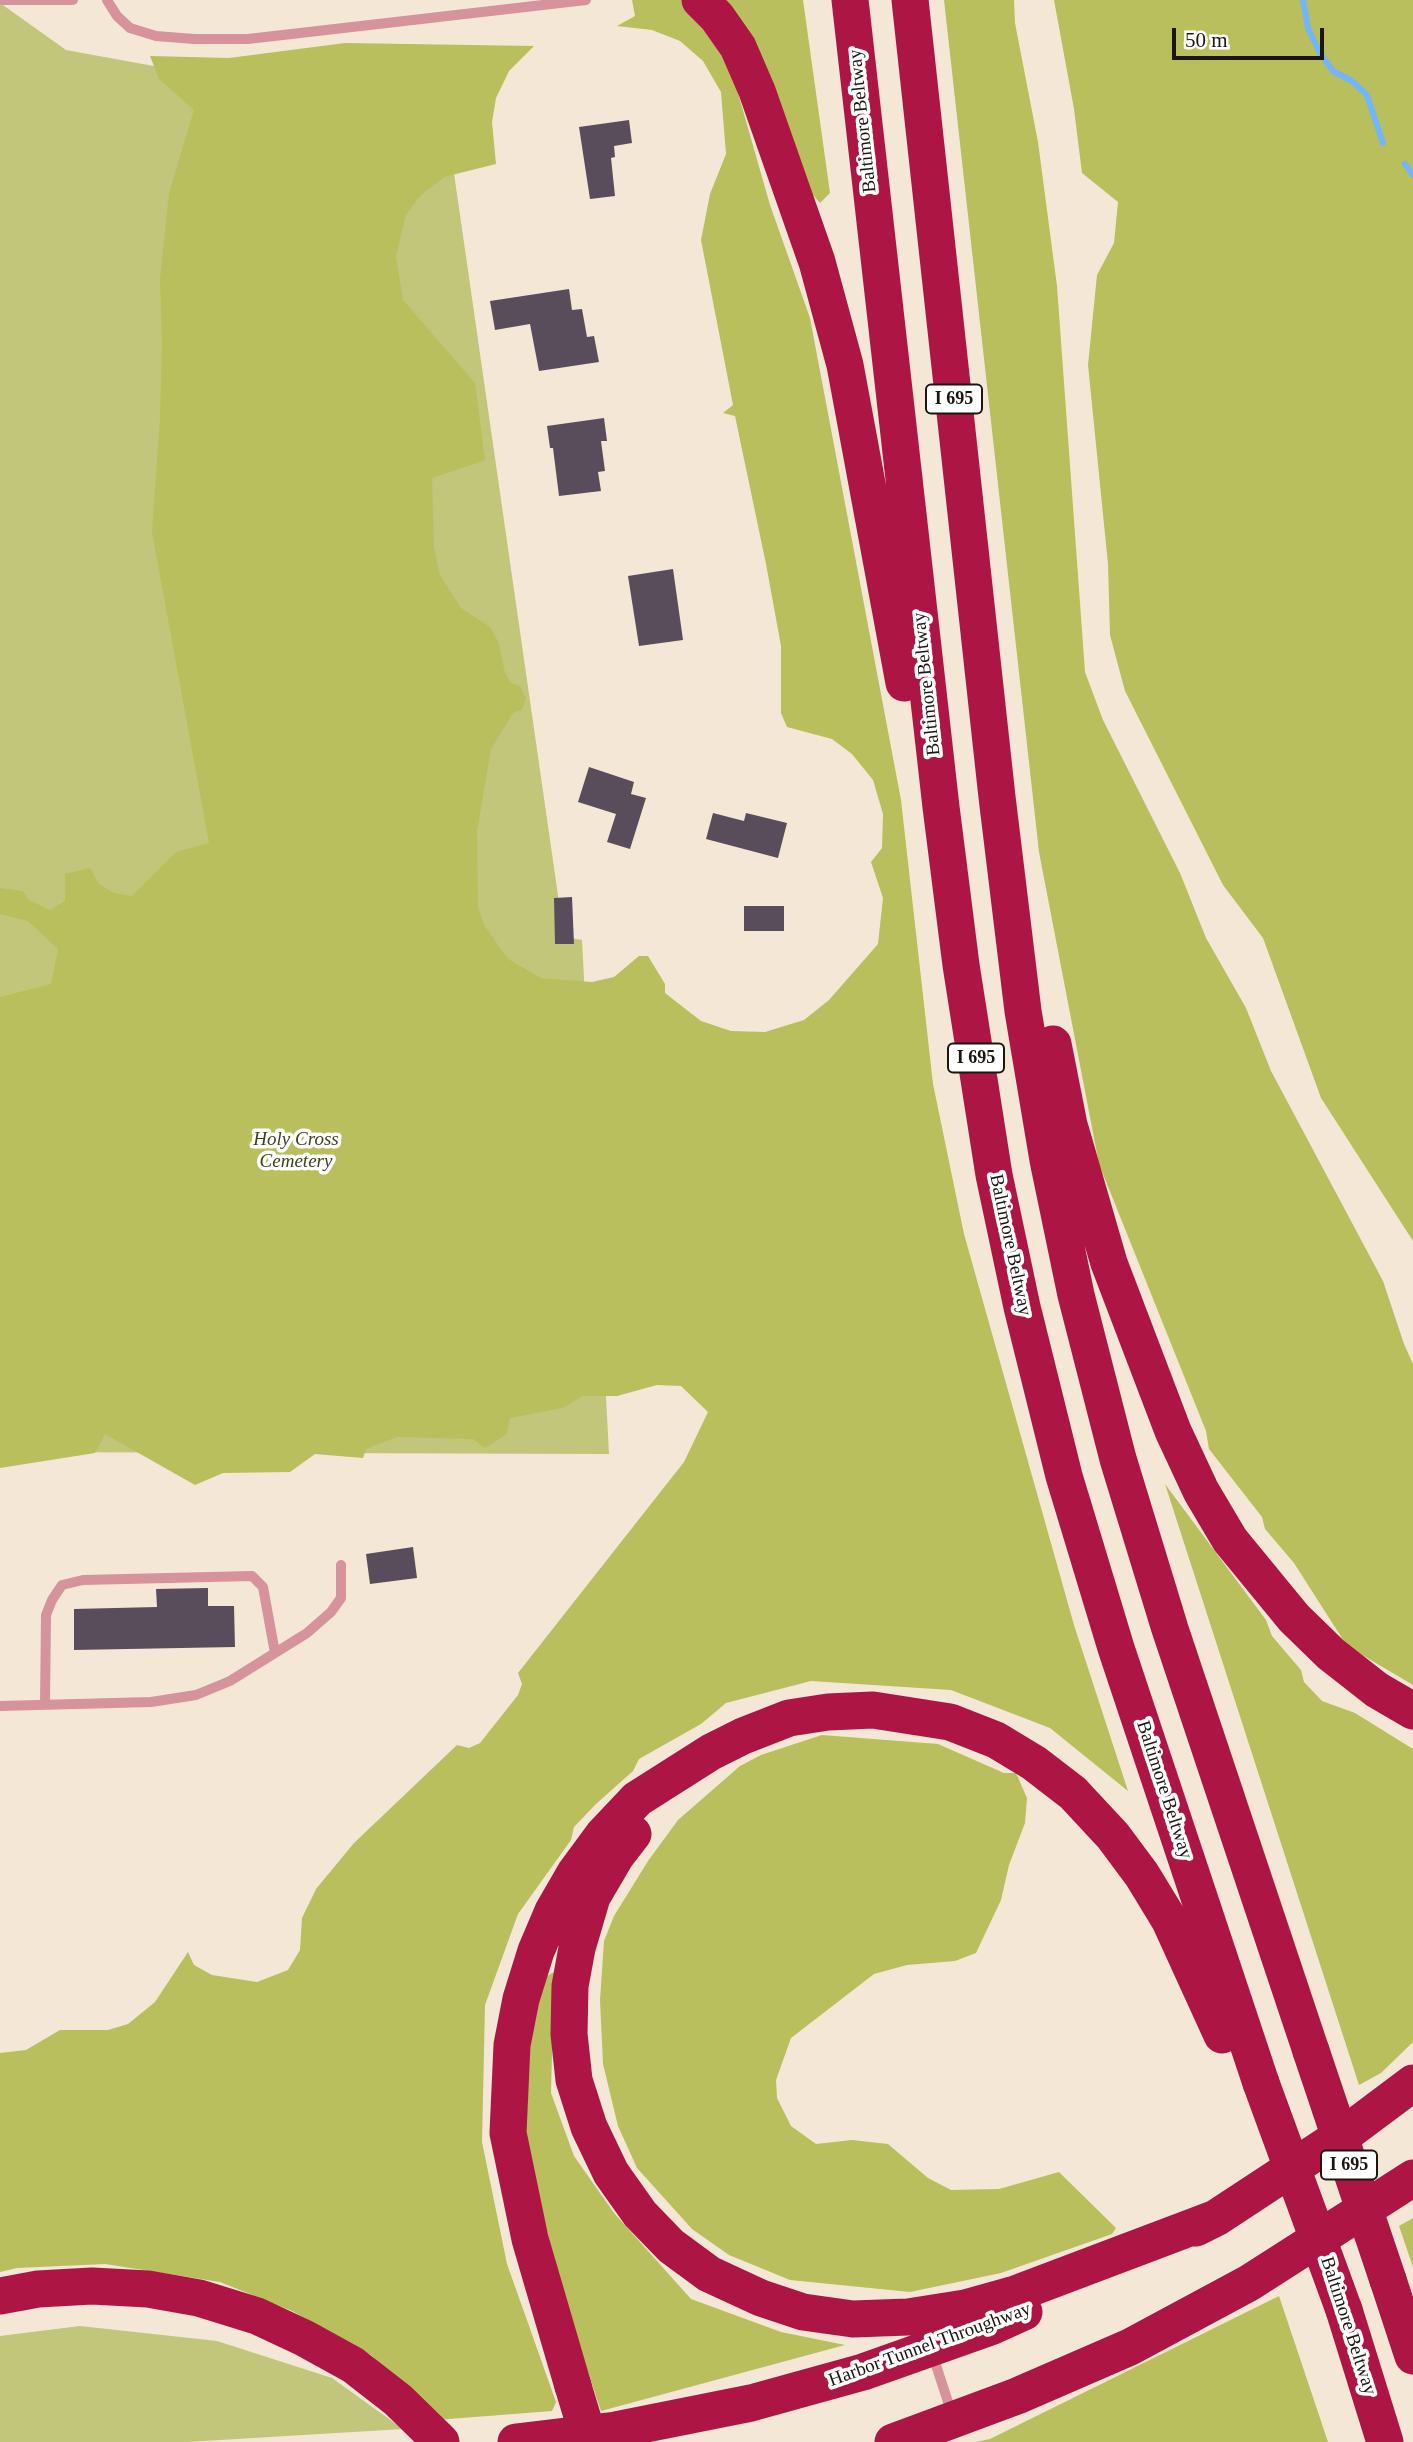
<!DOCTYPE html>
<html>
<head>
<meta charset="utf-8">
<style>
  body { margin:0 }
  #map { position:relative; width:1413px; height:2442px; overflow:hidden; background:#f4e7d5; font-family:"Times New Roman",serif }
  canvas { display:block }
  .scale { position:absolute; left:1172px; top:28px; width:152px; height:32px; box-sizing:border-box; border:4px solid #1b1610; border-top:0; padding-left:9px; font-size:21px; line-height:24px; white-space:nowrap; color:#1b1610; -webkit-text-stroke:5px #fff; paint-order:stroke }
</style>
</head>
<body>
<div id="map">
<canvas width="1413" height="2442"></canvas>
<div class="scale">50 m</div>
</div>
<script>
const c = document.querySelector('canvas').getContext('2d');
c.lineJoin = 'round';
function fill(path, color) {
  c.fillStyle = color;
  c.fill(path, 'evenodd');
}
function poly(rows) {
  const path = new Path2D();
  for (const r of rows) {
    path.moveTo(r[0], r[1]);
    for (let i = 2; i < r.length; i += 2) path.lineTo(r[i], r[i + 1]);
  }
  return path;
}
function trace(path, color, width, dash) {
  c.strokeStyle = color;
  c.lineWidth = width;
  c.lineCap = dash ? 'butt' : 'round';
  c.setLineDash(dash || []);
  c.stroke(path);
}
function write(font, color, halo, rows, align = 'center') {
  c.font = font + ' "Times New Roman",serif';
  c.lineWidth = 7;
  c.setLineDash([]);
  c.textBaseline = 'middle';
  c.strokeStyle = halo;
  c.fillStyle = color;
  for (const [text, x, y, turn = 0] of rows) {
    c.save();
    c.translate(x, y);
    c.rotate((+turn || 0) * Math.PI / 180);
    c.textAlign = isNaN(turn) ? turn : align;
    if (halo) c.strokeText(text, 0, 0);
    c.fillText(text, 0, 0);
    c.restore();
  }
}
fill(poly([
  [0,3,66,50,389,109,441,83,564,937,582,940,609,1454,0,1452],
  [80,2326,217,2341,332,2378,403,2429,187,2442,0,2442,0,2336]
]), '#c1c67b');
fill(poly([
  [632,0,683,0,728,58,770,205,810,318,901,800,933,1084,964,1234,1074,1625,1128,1791,1050,1728,951,1690,811,1681,726,1703,701,1724,639,1759,633,1771,596,1804,574,1827,571,1840,518,1914,485,2005,482,2142,507,2264,556,2402,552,2411,436,2420,371,2355,292,2311,220,2282,105,2264,17,2268,0,2272,0,2053,26,2050,60,2030,108,2030,128,2024,155,2002,188,1952,194,1965,212,1975,257,1982,288,1970,300,1950,302,1918,316,1889,354,1843,457,1745,469,1748,480,1743,518,1695,522,1684,518,1673,684,1462,708,1412,681,1386,657,1385,617,1396,583,1396,562,1408,510,1418,507,1434,485,1448,473,1439,397,1437,366,1449,363,1458,315,1454,290,1472,223,1473,195,1485,105,1434,95,1453,0,1468,0,997,51,984,58,949,28,921,0,914,0,888,23,891,29,900,50,910,65,901,65,874,90,868,99,884,114,893,132,896,176,852,209,843,152,532,160,418,162,344,160,279,169,193,194,110,159,79,150,56,229,58,345,43,534,46,509,71,496,98,492,122,496,164,444,177,420,196,406,215,396,256,403,300,475,383,485,460,432,478,434,547,440,575,461,608,490,627,499,643,505,673,511,683,520,686,526,698,522,710,513,713,491,749,477,831,478,907,484,925,508,959,541,978,592,982,614,977,639,956,648,956,665,984,665,993,701,1021,731,1031,765,1032,804,1020,829,1000,878,944,883,898,871,862,882,848,883,814,873,780,852,754,832,739,787,727,781,713,781,646,766,564,735,416,723,413,733,405,701,240,710,194,726,154,721,92,703,61,680,41,652,30,617,26,635,16],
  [725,0,803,0,830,193,820,203,807,188],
  [944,0,1014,0,1015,23,1038,142,1057,286,1085,672,1103,720,1180,873,1206,938,1246,1008,1271,1071,1383,1281,1404,1344,1413,1364,1413,1685,1347,1646,1294,1563,1265,1529,1262,1517,1209,1449,1206,1431,1099,1164,1039,852],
  [1054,0,1413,0,1413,1241,1321,1098,1263,938,1223,885,1125,691,1110,635,1108,564,1088,365,1097,275,1114,243,1118,202,1082,173,1074,109],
  [1165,1484,1266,1620,1272,1636,1301,1670,1304,1682,1322,1701,1355,1713,1413,1749,1413,2042,1381,2073,1359,2085],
  [822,1735,938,1744,1004,1773,1016,1773,1027,1798,1025,1823,1009,1865,1001,1900,976,1953,955,1961,907,1965,874,1974,791,2038,776,2080,777,2098,791,2126,816,2144,852,2140,888,2144,928,2178,951,2190,999,2189,1059,2172,1116,2228,1112,2234,1001,2273,910,2292,790,2280,729,2255,692,2229,637,2168,618,2126,603,2064,600,2000,604,1941,614,1916,648,1861,678,1820,740,1766,761,1755],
  [554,1972,551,2093,574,2156,614,2213,691,2299,781,2332,845,2345,601,2411,574,2330,523,2143,525,2065,544,1978],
  [1413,2218,1413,2267,1399,2226],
  [1279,2296,1328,2442,976,2442,990,2439]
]), '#b9bf5c');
trace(poly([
  [1303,0,1308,28,1320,53,1333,71,1352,81,1367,95,1383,143],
  [1405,164,1413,175]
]), '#72b5fb', 6);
fill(poly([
  [629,120,632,143,614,146,615,157,611,158,615,196,590,199,579,127],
  [569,289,572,310,582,309,587,337,594,336,599,362,539,371,530,324,495,330,490,301],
  [604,418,607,441,601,441,605,471,598,472,601,491,559,496,553,448,550,448,547,426],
  [673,569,683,640,639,646,628,576],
  [589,767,634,782,631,794,646,798,630,849,607,842,616,814,578,802],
  [713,813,744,821,746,813,787,823,778,858,706,839],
  [572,897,574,944,555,944,554,898],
  [744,906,784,906,784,931,744,931],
  [413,1547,417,1578,370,1584,366,1554],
  [208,1588,208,1606,234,1606,235,1647,74,1650,74,1609,157,1607,156,1589]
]), '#5a4d5b');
trace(poly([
  [2,0,73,0],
  [107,0,117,16,130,28,156,36,194,39,248,39,586,0],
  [45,1705,46,1615,52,1600,62,1585,83,1580,252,1576,263,1587,275,1653],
  [0,1706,151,1702,196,1695,230,1681,307,1633,331,1612,341,1598,341,1565],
  [933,2356,952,2414]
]), '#d6939c', 10);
trace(poly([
  [700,0,717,17,738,47,757,91,817,262,845,365,904,683],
  [850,0,941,807,961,965,994,1175,1022,1307,1064,1476,1116,1648,1261,2083],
  [910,0,997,797,1023,1011,1048,1160,1076,1295,1118,1459,1170,1629,1311,2051],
  [1053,1044,1069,1125,1109,1263,1173,1431,1201,1491,1230,1540,1294,1618,1331,1654,1377,1690,1413,1711],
  [633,1834,616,1856,592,1897,577,1948,570,1986,569,2034,574,2080,589,2127,611,2173,640,2214,671,2246,709,2274,761,2298,803,2312,853,2319,908,2317,965,2308,1015,2294,1216,2218],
  [1196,2228,1216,2218,1353,2128,1413,2083],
  [1388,2280,1413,2356],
  [0,2296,38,2289,92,2286,148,2289,199,2298,257,2316,304,2338,353,2365,398,2400,441,2442],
  [1344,2310,1385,2442],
  [573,2386,530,2239,508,2133,512,2045,521,1999,536,1951,553,1911,575,1873,603,1835,637,1799,711,1752,743,1736,789,1718,828,1712,873,1710,950,1722,996,1740,1034,1763,1073,1793,1113,1836,1142,1875,1170,1921,1222,2035],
  [516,2442,616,2430,751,2403,863,2372,993,2326,1024,2312],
  [893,2442,1017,2396,1130,2347,1249,2283,1413,2178]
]), '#ad1545', 37);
trace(poly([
  [1311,2051,1388,2280],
  [1261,2083,1344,2310],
  [573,2386,590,2442]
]), '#ad1545', 37);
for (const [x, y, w] of [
  [954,399,56],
  [976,1058,56],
  [1349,2165,56]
]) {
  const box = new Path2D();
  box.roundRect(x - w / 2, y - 14.5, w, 29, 5);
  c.fillStyle = '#fff';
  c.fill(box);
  trace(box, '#1b1610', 2);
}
write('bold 18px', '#1b1610', null, [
  ["I 695",954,399],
  ["I 695",976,1058],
  ["I 695",1349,2165]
]);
write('19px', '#1b1610', '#fff', [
  ["Baltimore Beltway",863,121,-96],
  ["Baltimore Beltway",927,684,-96],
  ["Baltimore Beltway",1010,1245,78],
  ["Baltimore Beltway",1164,1790,72],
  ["Baltimore Beltway",1348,2326,72],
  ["Harbor Tunnel Throughway",930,2345,-20]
]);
write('italic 19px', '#404219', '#fff', [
  ["Holy Cross",296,1140],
  ["Cemetery",296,1162]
]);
</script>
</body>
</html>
